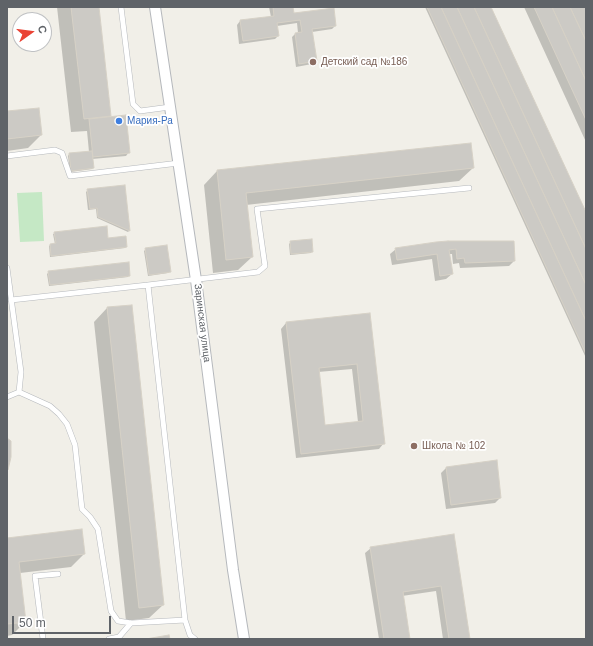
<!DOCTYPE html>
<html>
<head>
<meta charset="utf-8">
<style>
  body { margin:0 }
  #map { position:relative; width:593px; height:646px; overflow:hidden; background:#f1efe8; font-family:Helvetica,sans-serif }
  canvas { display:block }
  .frame { position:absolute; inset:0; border:8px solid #5f6368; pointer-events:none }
  .north { position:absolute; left:12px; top:12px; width:40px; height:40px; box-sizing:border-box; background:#fff; border:1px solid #bfc1c3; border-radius:50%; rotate:76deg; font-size:11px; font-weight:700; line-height:16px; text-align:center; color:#5f6368 }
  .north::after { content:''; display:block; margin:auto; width:14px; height:18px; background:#ea4335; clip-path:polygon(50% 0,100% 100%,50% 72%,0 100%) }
  .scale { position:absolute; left:12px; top:616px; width:99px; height:18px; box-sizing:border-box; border:2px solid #5f6368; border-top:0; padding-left:5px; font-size:12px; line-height:14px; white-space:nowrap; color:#5f6368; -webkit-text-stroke:3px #fff; paint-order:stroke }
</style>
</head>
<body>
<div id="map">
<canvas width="593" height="646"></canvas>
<div class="frame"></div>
<div class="north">С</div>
<div class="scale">50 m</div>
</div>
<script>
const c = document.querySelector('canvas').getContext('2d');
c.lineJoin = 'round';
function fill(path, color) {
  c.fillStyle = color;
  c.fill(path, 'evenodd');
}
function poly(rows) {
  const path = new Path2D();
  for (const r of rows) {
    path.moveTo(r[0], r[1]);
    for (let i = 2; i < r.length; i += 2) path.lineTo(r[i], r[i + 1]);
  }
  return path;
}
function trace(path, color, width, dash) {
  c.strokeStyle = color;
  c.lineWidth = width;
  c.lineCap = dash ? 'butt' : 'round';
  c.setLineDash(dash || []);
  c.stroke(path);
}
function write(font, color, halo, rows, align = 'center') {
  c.font = font + ' Helvetica,sans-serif';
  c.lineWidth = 3.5;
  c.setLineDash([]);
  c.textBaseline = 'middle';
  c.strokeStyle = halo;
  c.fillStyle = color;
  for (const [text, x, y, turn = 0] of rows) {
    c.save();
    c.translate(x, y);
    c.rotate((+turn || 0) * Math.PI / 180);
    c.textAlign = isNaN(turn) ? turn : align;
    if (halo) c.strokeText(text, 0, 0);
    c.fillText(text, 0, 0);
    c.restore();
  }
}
fill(poly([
  [42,192,44,241,20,242,17,193]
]), '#c5e8c5');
fill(poly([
  [57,7,98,7,110,116,109,118,129,152,126,156,92,159,93,168,92,169,70,172,68,156,69,154,89,152,87,131,71,132],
  [269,7,292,7,293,14,335,26,332,29,312,32,316,61,312,64,296,67,292,37,295,34,298,33,297,23,277,26,278,36,275,39,239,44,237,25,240,21,271,17],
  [425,7,490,7,586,214,586,358],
  [524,7,586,7,586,142],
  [7,112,41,135,28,148,7,151],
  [473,168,459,181,246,205,252,257,238,270,213,273,204,185,217,171],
  [124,186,129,231,128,232,97,218,96,209,88,210,86,192,88,190],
  [55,233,108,239,126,247,125,248,50,257,49,246,50,245,55,244,53,234],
  [291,242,312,251,311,253,290,255,289,244],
  [436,243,514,261,509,266,460,268,459,263,453,264,452,254,449,254,452,274,446,279,435,281,432,259,392,265,390,254,396,249],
  [146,249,170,271,168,273,148,276,144,251],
  [49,272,129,275,128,277,49,286,47,274],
  [107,308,163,605,149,618,126,621,94,322],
  [369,314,384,443,379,449,296,458,281,329,286,323],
  [352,369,358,422,325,426,318,372],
  [496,462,500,498,495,503,446,509,441,473,446,468],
  [453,536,469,639,443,639,436,591,402,596,409,639,379,639,365,553,371,548],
  [7,539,84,554,71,567,20,573,25,622,12,635,7,636]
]), '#0003');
const building = poly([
  [71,7,99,7,111,116,84,119,71,7],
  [273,7,293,7,294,13,334,8,336,26,312,29,317,61,299,64,295,33,302,32,300,20,277,23,279,36,243,41,240,20,274,16,273,7],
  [427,7,441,7,586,321,586,354,427,7],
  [441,7,457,7,586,285,586,321,441,7],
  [457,7,474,7,586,249,586,285,457,7],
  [474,7,491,7,586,212,586,249,474,7],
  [534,7,552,7,586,81,586,120,534,7],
  [552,7,570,7,586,41,586,81,552,7],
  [570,7,586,7,586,41,570,7],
  [39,108,42,135,7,139,7,111,39,108],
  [126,115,130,153,93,157,89,119,126,115],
  [471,143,474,168,246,193,253,257,226,260,217,170,471,143],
  [92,151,94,168,71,171,69,153,92,151],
  [125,185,130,231,98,217,97,208,90,209,87,189,125,185],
  [107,226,108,238,126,236,127,247,51,256,50,244,56,243,54,232,107,226],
  [312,239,313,252,291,254,290,241,312,239],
  [448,241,514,241,515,261,465,263,464,258,457,259,456,249,449,250,453,274,440,276,437,254,397,260,395,248,436,242,448,241],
  [167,245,171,272,149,275,145,248,167,245],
  [129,262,130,276,50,285,48,271,129,262],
  [132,305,164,605,139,608,107,307,132,305],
  [370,313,385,444,301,454,286,322,370,313],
  [357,364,363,421,325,425,319,368,357,364],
  [7,438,11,441,11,457,8,470,7,471,7,438],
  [497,460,501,498,451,505,446,467,497,460],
  [82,529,85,554,19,562,26,622,7,624,7,538,82,529],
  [454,534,470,639,449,639,441,586,403,592,410,639,384,639,370,547,454,534],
  [169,635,170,639,146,639,169,635]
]);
fill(building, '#cccac5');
trace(building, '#d6d1c6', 1);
const lane = poly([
  [121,7,133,104,140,111,170,107],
  [7,156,55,150,62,153,70,176,179,163],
  [7,268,21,372,19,392,7,397],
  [11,300,148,285],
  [19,392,50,406,59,414,67,424,75,445,82,509,90,517,98,529,111,611,118,621,131,623,185,620],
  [43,639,35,576,58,574],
  [109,639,119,637,131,623],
  [195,639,190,635,185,620,148,285,258,272,265,266,257,209,469,188]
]);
const street = poly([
  [155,7,196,280,233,570,244,639]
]);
trace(lane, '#b5b8bc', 6);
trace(street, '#b5b8bc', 12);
trace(lane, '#fff', 5);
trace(street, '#fff', 10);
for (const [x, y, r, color] of [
  [313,62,4,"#8d6e63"],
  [119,121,4,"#3f7fe0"],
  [414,446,4,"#8d6e63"]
]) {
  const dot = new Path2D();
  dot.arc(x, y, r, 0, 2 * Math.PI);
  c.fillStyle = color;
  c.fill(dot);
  trace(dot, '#fff', 1.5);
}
write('10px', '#785e54', '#fff', [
  ["Детский сад №186",321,62],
  ["Школа № 102",422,446]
], 'left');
write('10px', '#366cbe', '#fff', [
  ["Мария-Ра",127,121]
], 'left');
write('10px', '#5f6368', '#fff', [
  ["Заринская улица",202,323,83]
]);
</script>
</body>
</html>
